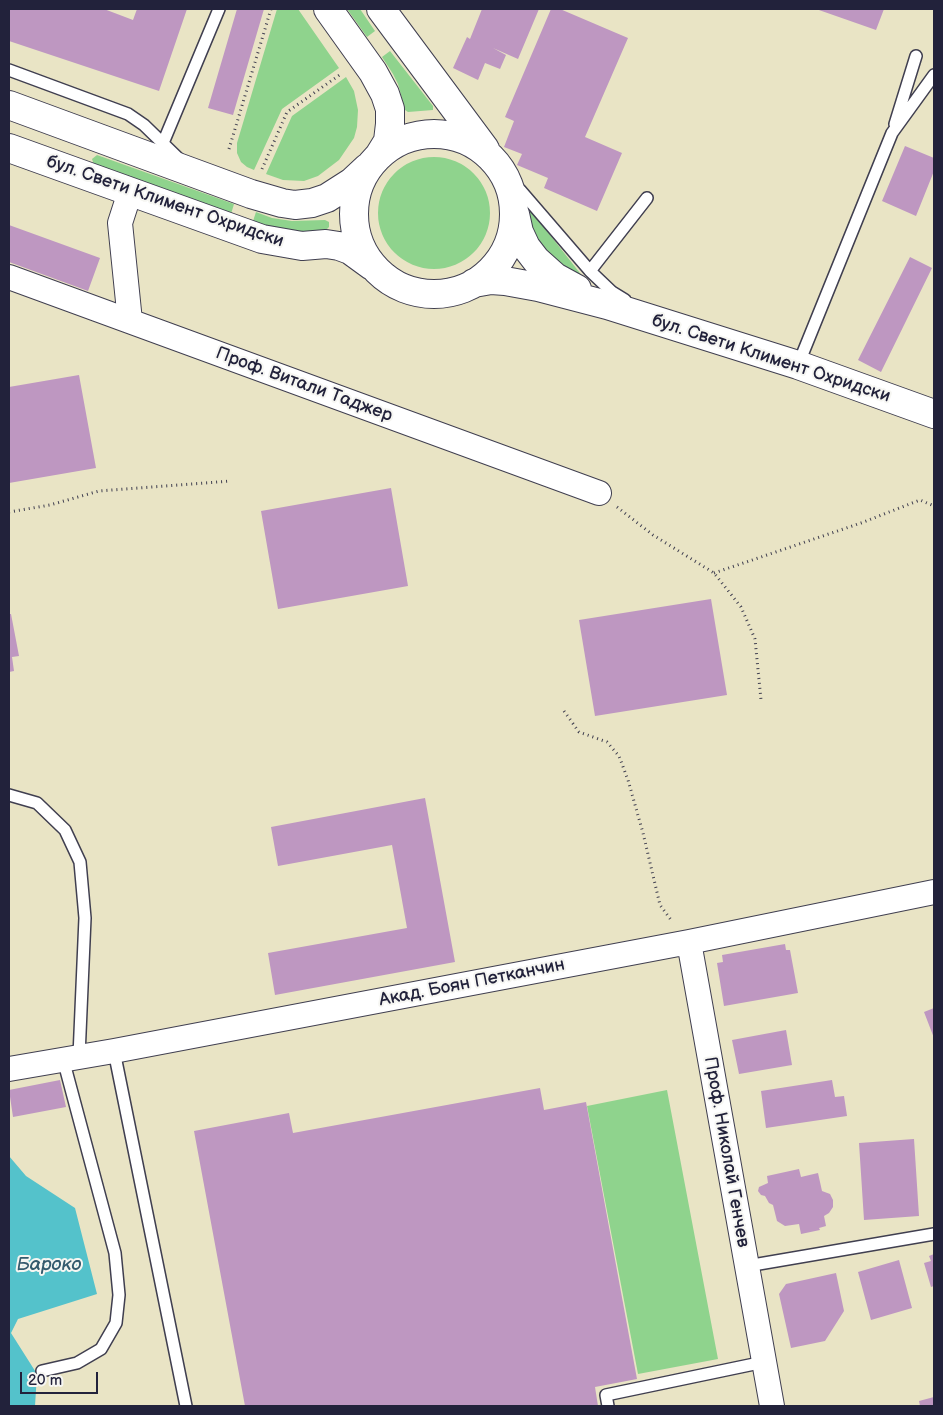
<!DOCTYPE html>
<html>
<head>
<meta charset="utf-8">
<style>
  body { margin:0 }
  #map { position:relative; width:943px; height:1415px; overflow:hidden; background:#e9e4c5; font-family:"Balsamiq Sans",sans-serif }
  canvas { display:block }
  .frame { position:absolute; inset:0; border:10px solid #22223b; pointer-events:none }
  .scale { position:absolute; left:20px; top:1372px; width:78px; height:22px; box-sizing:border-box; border:2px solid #22223b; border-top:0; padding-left:6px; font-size:15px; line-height:18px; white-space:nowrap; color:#22223b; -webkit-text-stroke:4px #f6f6f2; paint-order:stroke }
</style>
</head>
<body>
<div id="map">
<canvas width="943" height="1415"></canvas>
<div class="frame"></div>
<div class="scale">20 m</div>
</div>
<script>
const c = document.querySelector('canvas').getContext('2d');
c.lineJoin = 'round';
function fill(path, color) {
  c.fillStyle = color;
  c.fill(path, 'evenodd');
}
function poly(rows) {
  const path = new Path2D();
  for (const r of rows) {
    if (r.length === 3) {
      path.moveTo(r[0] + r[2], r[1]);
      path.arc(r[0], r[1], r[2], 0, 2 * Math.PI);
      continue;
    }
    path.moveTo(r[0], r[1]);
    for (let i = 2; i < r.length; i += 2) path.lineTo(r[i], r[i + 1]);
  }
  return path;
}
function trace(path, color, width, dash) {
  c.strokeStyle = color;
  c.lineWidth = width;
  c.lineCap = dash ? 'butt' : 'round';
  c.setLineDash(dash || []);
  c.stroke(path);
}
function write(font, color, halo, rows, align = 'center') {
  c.font = font + ' "Balsamiq Sans",sans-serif';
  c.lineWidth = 4;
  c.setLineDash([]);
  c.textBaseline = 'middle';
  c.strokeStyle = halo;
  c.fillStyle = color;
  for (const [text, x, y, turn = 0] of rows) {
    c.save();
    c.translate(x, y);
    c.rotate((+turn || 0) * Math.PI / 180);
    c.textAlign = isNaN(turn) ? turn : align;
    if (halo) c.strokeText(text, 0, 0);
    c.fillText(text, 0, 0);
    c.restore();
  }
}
fill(poly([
  [277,9,298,9,339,68,282,109,254,170,247,167,241,162,237,153,237,143],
  [347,9,360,9,375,31,367,37],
  [390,51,433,106,433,110,408,112,405,110,398,84,393,74,382,57],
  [346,77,354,91,358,110,357,127,354,138,339,160,318,176,304,181,283,180,266,174,292,116],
  [97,155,234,204,231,214,94,165,92,159],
  [434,213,56],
  [256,212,272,218,292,221,325,220,329,222,329,227,327,229,318,231,292,231,261,225,253,221],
  [529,212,532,212,583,277,584,279,573,278,535,239],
  [667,1090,718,1359,638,1374,587,1106]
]), '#8fd38d');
fill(poly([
  [9,1156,26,1176,75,1208,97,1294,18,1319,11,1333,37,1374,35,1406,9,1406]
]), '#54c2cb');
fill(poly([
  [9,9,104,9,133,20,137,9,187,9,159,91,9,41],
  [237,9,264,9,233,115,208,108],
  [482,9,539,9,518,59,493,48,506,55,500,69,485,63,478,80,453,68,467,37,470,39],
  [551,9,560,9,628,38,585,137,622,153,597,211,544,188,548,178,517,165,522,154,504,147,514,121,505,117],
  [816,9,884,9,876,30],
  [905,146,934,158,934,171,916,216,882,201],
  [9,225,100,258,88,291,9,262],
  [910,257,932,268,881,372,858,360],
  [79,375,96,468,9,483,9,387],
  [391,488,408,586,278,609,261,511],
  [711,599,727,695,595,716,579,620],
  [9,614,11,614,19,656,12,657,14,671,9,672],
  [425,798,455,962,275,995,268,953,407,928,392,845,278,866,271,827],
  [785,944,786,950,790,950,798,993,724,1006,717,963,723,962,722,955],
  [934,1008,934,1038,924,1012],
  [786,1030,792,1065,739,1074,732,1040],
  [60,1080,66,1107,13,1117,9,1090],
  [832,1080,835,1097,844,1096,847,1116,766,1128,761,1091],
  [540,1088,544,1110,586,1102,637,1379,595,1387,598,1406,245,1406,194,1131,289,1113,293,1133],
  [914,1139,919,1216,864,1220,859,1143],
  [799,1169,801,1177,818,1173,822,1191,830,1194,833,1200,833,1207,829,1213,824,1216,826,1226,819,1228,820,1230,801,1234,799,1224,785,1226,777,1221,773,1205,769,1203,765,1196,761,1195,758,1191,759,1187,768,1183,767,1176],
  [934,1254,934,1286,931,1287,924,1263,931,1261,929,1256],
  [899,1260,912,1308,871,1320,858,1272],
  [836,1273,844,1311,825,1341,791,1348,779,1294,786,1284],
  [934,1397,934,1406,920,1406,919,1401]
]), '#be97c1');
const service = poly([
  [9,70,128,114,144,125,179,159],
  [895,124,916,56],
  [163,143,219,9],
  [504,177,521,191,590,271,612,292,625,300],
  [590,271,647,198],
  [798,365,892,133,934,75],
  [9,795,37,803,65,830,80,862,85,918,79,1056],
  [114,1051,186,1406],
  [747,1266,934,1234],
  [42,1371,77,1363,101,1349,116,1323,119,1295,115,1253,63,1059],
  [608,1406,606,1395,764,1362]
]);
const minor = poly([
  [130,192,120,223,130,321],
  [9,277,599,493],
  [689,942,772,1406],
  [9,1069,114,1051,467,984,689,942,934,892]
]);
const secondary = poly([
  [328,9,373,72,385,94,390,109,390,124,388,141,380,154],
  [381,9,485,149],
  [9,105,251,194,282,203,295,205,312,203,327,198,352,182,367,168],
  [434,214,80],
  [9,148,262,239,302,246,326,244,339,246,350,250,372,266],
  [515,214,519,232,526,247,536,260,555,277,577,289],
  [474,283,491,280,505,281,538,287,607,305,798,365,934,414]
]);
trace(service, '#403f50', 14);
trace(minor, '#403f50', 26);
trace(secondary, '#403f50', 30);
trace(poly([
  [229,149,271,9],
  [262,169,287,112,341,74],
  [617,507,653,535,714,573,741,607,755,639,761,700],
  [9,512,50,505,99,491,231,481],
  [714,573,861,523,920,500,934,506],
  [564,711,579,732,607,742,619,756,628,780,643,833,660,905,671,920]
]), '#403f50', 3, [1, 4]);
trace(service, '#fff', 11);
trace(minor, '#fff', 24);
trace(secondary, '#fff', 28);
write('18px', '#22223b', '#f6f6f2', [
  ["бул. Свети Климент Охридски",165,202,19],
  ["бул. Свети Климент Охридски",771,359,18],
  ["Проф. Витали Таджер",304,385,20],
  ["Акад. Боян Петканчин",472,983,-11],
  ["Проф. Николай Генчев",726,1152,80]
]);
write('italic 19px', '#345a6d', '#f6f6f2', [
  ["Бароко",49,1265]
]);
</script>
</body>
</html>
